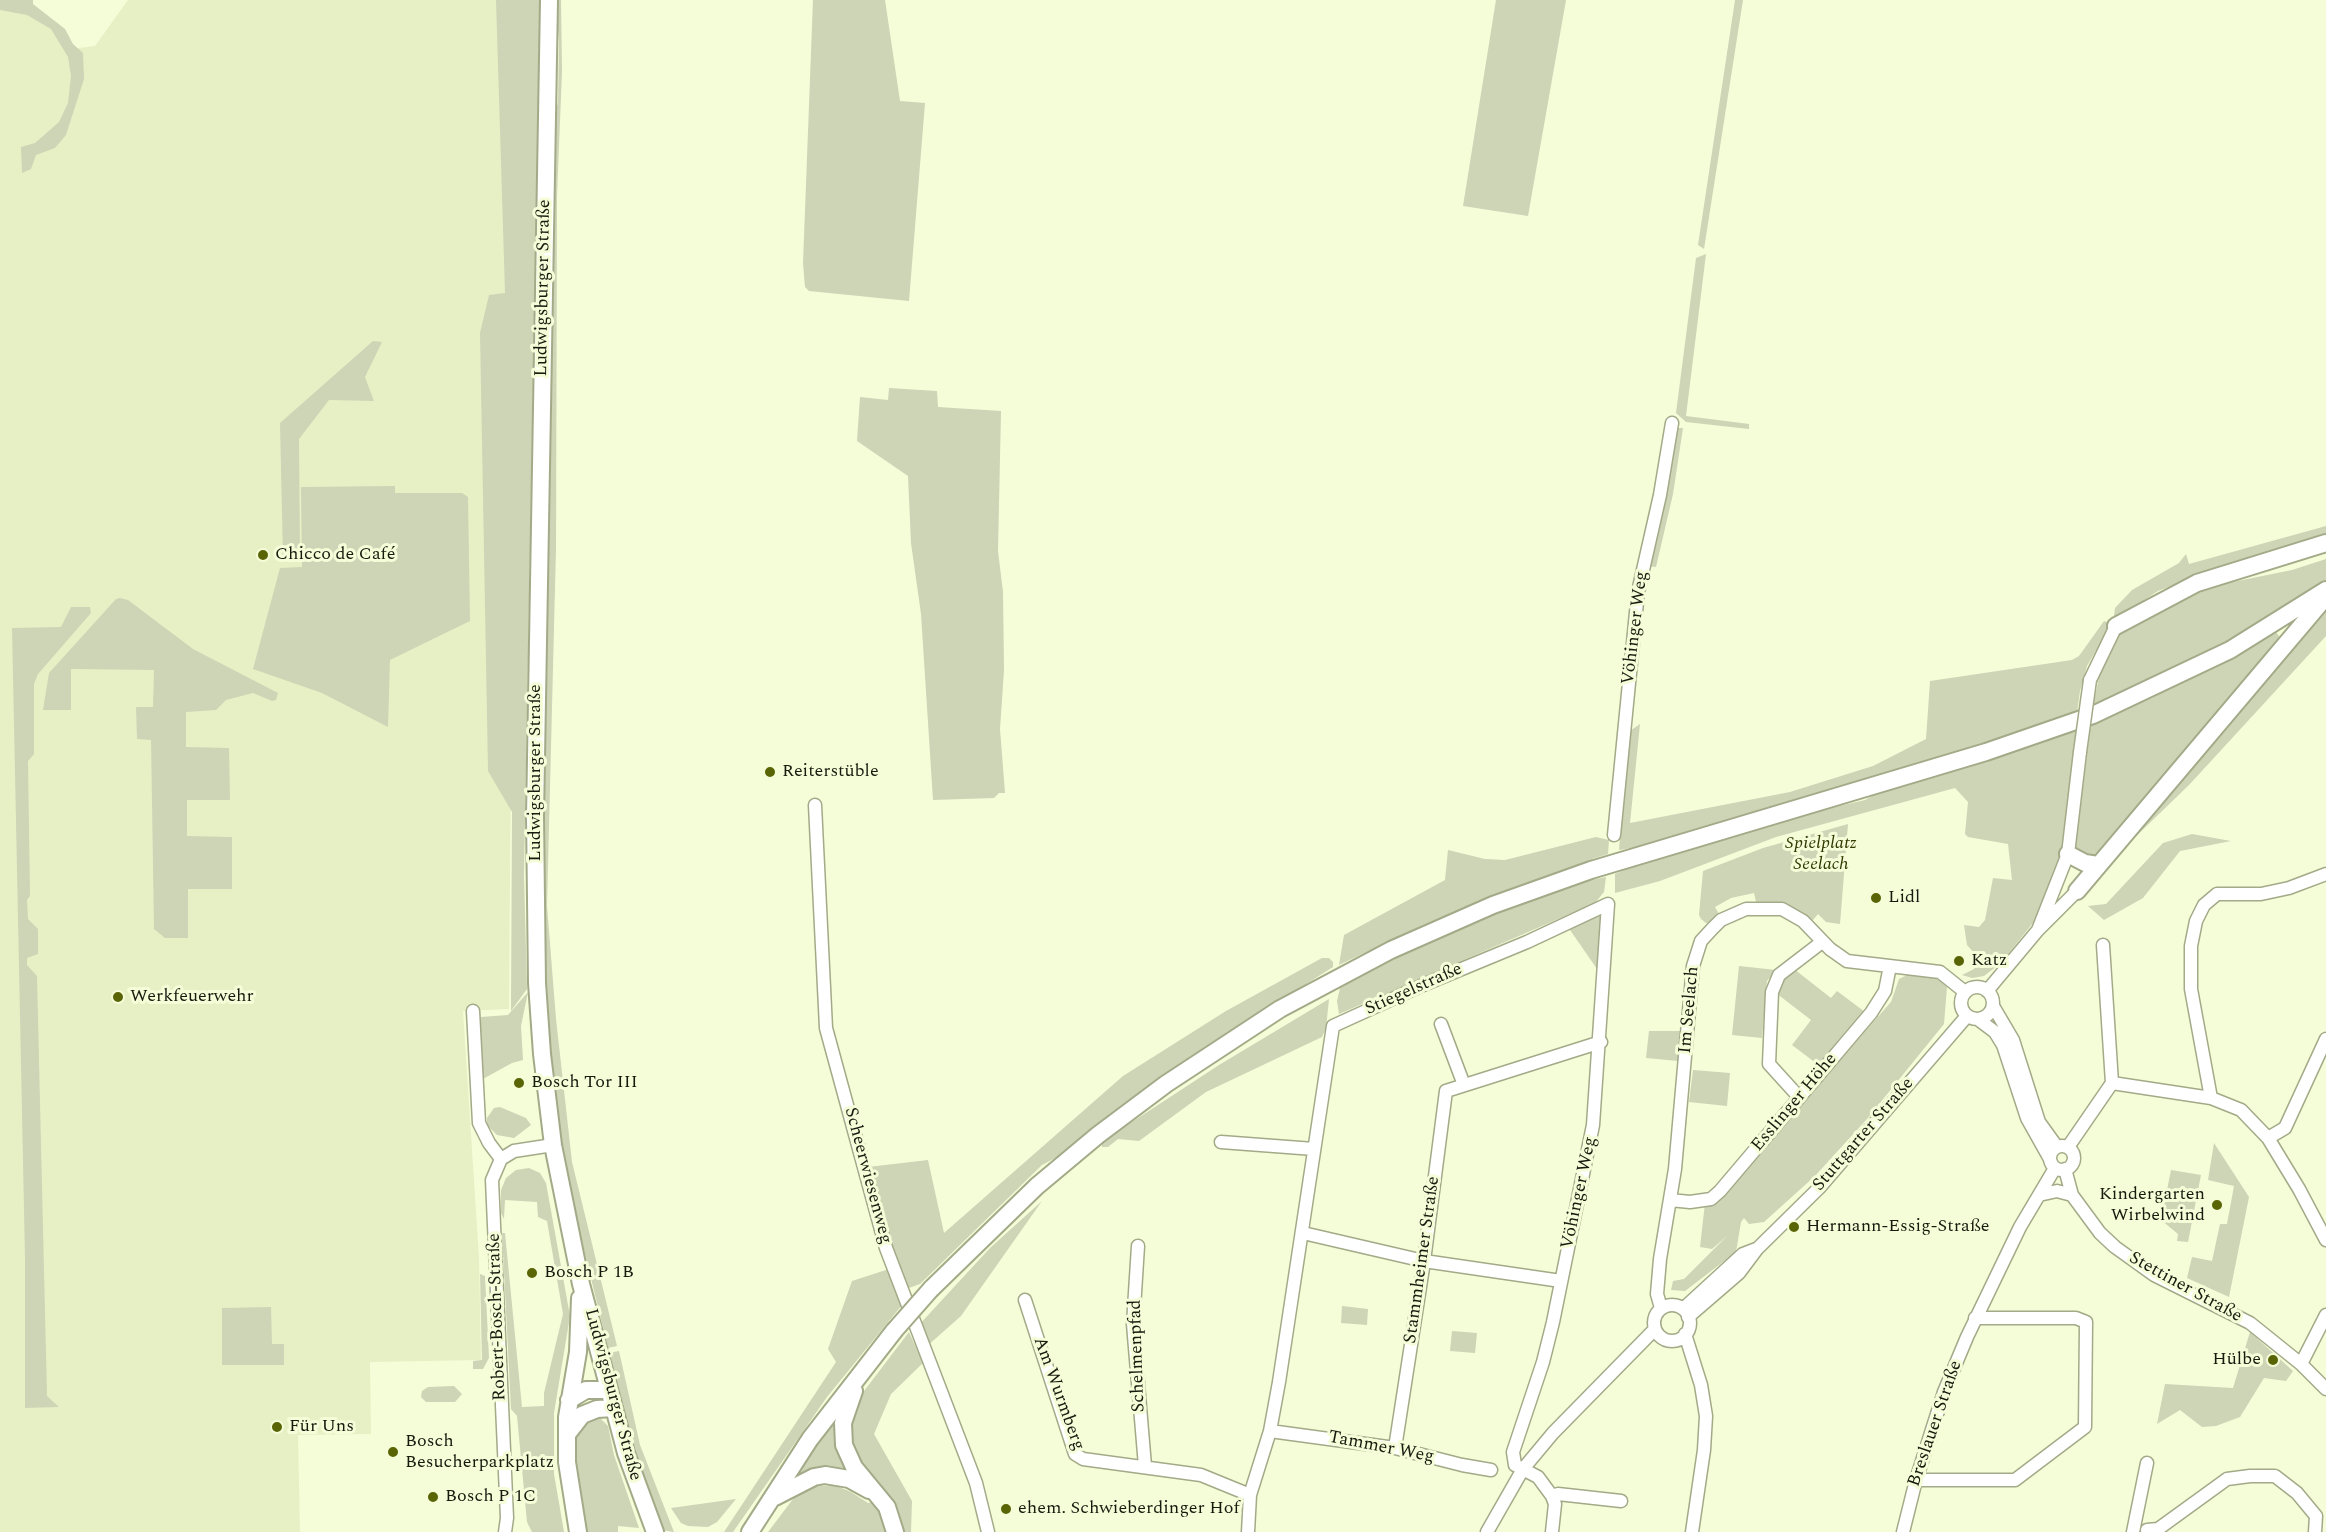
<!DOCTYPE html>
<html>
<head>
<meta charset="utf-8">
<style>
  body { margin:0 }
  canvas { display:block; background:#f5fcd8 }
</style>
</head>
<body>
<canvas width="2326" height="1532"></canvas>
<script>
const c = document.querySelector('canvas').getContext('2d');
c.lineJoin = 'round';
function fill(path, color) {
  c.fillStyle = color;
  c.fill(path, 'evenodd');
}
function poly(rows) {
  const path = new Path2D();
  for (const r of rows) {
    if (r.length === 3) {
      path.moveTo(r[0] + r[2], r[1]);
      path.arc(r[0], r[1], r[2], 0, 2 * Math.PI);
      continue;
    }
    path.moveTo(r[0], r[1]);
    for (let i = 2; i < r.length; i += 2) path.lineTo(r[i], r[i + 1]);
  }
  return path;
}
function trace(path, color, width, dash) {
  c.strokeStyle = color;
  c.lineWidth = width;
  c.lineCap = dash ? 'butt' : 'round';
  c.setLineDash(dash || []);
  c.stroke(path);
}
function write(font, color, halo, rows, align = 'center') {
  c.font = font + ' Spectral,serif';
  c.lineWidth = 6;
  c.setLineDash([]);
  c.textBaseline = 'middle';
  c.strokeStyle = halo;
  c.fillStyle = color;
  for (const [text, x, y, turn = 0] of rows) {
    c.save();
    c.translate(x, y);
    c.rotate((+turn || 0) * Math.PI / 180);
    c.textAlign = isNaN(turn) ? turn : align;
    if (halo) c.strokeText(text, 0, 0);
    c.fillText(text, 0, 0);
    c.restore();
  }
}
fill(poly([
  [128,0,525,0,512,612,509,1009,463,1011,479,1258,481,1360,370,1362,371,1434,298,1435,300,1532,0,1532,0,4,42,16,71,49,95,46]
]), '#e7f0c5');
fill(poly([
  [0,0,33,0,33,4,65,29,73,44,83,53,84,79,66,135,55,148,36,155,31,169,22,173,21,147,35,143,59,122,68,103,71,76,68,57,51,29,27,15,0,10],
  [496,0,540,0,524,875,527,989,511,1011,512,812,488,771,480,333,489,295,505,293],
  [555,0,561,0,562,71,557,197,556,548,547,906,556,1019,572,1162,617,1346,608,1348,576,1217,556,1110,548,1044,540,900,552,130,558,102,559,41],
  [813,0,885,0,900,101,925,103,909,301,809,291,805,287,803,263],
  [1496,0,1566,0,1528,216,1463,206],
  [1735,0,1743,0,1704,249,1698,245],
  [1706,254,1686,416,1749,424,1749,429,1686,422,1676,413,1696,258],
  [373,341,382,342,365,377,374,401,329,400,299,439,300,558,283,559,280,423],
  [889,388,937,391,938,407,1001,411,998,551,1003,592,1004,670,1000,729,1005,793,999,793,994,798,933,800,921,614,911,543,908,476,857,441,860,397,888,400],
  [1677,428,1683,428,1673,494,1656,567,1647,566],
  [395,486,395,493,462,493,468,497,470,621,390,660,388,727,322,693,253,669,280,568,302,567,301,487],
  [2326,526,2326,550,2179,583,2158,591,2117,618,2114,616,2115,608,2132,590,2179,563,2186,554,2189,564],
  [2326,559,2326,582,2306,597,2220,649,2093,706,2102,663,2120,632,2193,590,2292,570],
  [120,598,128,600,193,649,278,693,276,700,272,701,253,693,226,700,216,710,186,712,186,747,229,748,230,800,187,800,187,836,232,837,232,889,188,889,188,938,165,938,154,929,151,740,137,739,136,707,153,707,154,670,71,669,71,710,43,710,49,673,116,599],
  [2326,604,2326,636,2189,785,2131,841,2124,838],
  [71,607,90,607,91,613,38,674,34,684,34,754,28,761,30,896,27,900,28,919,38,929,38,954,27,958,27,965,37,976,47,1396,59,1407,25,1408,25,1258,12,628,61,627],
  [2104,621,2109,623,2109,628,2087,666,2080,691,2077,712,1972,751,1643,846,1619,850,1627,733,1640,724,1630,823,1790,792,1873,766,1926,739,1930,681,2072,660,2079,656],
  [2276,632,2279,636,2278,640,2098,853,2093,857,2075,851,2091,723,2152,698],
  [2076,728,2064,847,2056,880,2036,919,2001,963,1984,976,1972,978,1962,975,1974,969,1976,963,1975,954,1967,945,1964,925,1979,927,1985,920,1993,878,2012,880,2008,844,1968,837,1965,834,1968,802,1955,788,1776,837,1660,881,1615,893,1615,874,1636,865,1793,817,1865,800,1884,789],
  [1848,824,1840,924,1826,922,1818,914,1813,920,1783,903,1756,902,1754,893,1731,898,1715,907,1719,914,1710,922,1706,923,1701,919,1699,915,1703,871,1763,848],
  [2192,834,2231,841,2180,851,2143,898,2104,920,2088,906,2106,904,2163,843],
  [1596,837,1609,840,1608,854,1592,859,1592,862,1501,893,1423,925,1339,965,1344,935,1445,880,1448,850,1485,859,1505,860],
  [1606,877,1604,892,1595,903,1339,1014,1337,1001,1340,988,1412,948,1499,909,1582,882],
  [1601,913,1605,921,1600,921,1597,969,1568,927],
  [1322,958,1329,958,1333,962,1333,967,1208,1046,1065,1153,1042,1165,920,1284,906,1289,868,1167,928,1160,944,1233,1123,1076,1226,1011],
  [1739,966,1776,970,1767,981,1762,1038,1732,1035],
  [1794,969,1831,998,1837,991,1865,1012,1821,1067,1792,1045,1811,1020,1776,993,1781,980],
  [1909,974,1937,978,1947,987,1944,1024,1867,1119,1815,1176,1764,1222,1749,1224,1744,1218,1741,1222,1736,1252,1685,1291,1671,1290,1673,1281,1684,1279,1727,1236,1712,1249,1700,1247,1705,1203,1717,1198,1891,1002,1899,979],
  [528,992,521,1026,523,1060,512,1063,481,1080,481,1017,508,1015],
  [1329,999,1326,1028,1322,1037,1206,1092,1139,1141,1118,1139,1108,1147,1102,1147,1102,1143,1109,1137,1219,1065],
  [1649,1031,1681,1031,1678,1061,1646,1058],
  [1693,1070,1730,1073,1727,1106,1689,1102],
  [500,1107,526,1118,531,1125,514,1138,497,1135,487,1125,487,1118,494,1108],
  [2214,1143,2249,1197,2229,1297,2187,1278,2192,1257,2212,1261,2220,1224,2227,1224,2234,1186,2208,1180],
  [529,1168,540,1173,546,1183,570,1316,554,1413,554,1474,564,1532,532,1532,527,1522,517,1416,511,1409,502,1233,505,1233,522,1407,544,1406,544,1393,563,1314,547,1221,538,1217,537,1202,505,1200,504,1219,501,1213,501,1190,506,1178,516,1170],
  [2171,1170,2201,1175,2188,1242,2177,1241,2178,1234,2161,1220],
  [1042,1201,961,1316,926,1347,918,1326,990,1248],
  [889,1269,902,1305,827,1397,733,1532,724,1532,836,1362,828,1349,852,1281],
  [480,1274,485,1276,489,1358,483,1369,473,1369,473,1361,482,1360],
  [1342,1306,1368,1309,1367,1325,1341,1323],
  [271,1307,272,1344,284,1344,284,1365,222,1365,222,1308],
  [1452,1331,1477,1333,1475,1353,1450,1351],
  [909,1332,923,1363,891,1394,874,1434,912,1501,911,1532,904,1532,897,1510,855,1454,850,1427,861,1395],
  [2250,1332,2293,1371,2286,1381,2264,1378,2240,1417,2216,1426,2202,1427,2180,1410,2157,1424,2165,1384,2233,1388],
  [619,1351,640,1445,674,1532,661,1530,631,1449,609,1353],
  [454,1386,462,1394,455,1402,426,1402,421,1397,422,1391,428,1387],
  [838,1416,849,1470,798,1476,797,1472],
  [589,1417,600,1418,608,1426,614,1455,639,1528,618,1526,618,1532,586,1532,573,1441],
  [834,1485,851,1492,868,1503,874,1502,888,1532,768,1532,796,1495,810,1487],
  [736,1499,717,1522,708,1527,688,1526,681,1523,671,1508]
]), '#ced4b6');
const minor = poly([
  [2090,680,2116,626],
  [815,805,826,1028,886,1248,976,1483,988,1532],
  [1614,835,1638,592,1660,495,1672,423],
  [2038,930,2068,854,2080,752],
  [1977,1003,16],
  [1987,991,2038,930,2077,891],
  [1993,1006,2013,1040,2039,1122,2057,1147],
  [473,1011,479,1123,489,1143,501,1159],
  [1979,1020,1995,1032,2003,1045,2027,1118,2050,1159],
  [1441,1024,1464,1085],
  [2112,1083,2211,1098,2241,1110,2268,1138,2299,1189,2326,1240],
  [1799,1097,1769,1064,1772,992,1779,975,1822,942],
  [2211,1098,2191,989,2191,946,2196,921,2204,905,2217,894,2261,894,2289,888,2326,874],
  [2268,1138,2285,1128,2326,1039],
  [1221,1142,1314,1149],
  [2062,1158,12],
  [2068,1147,2112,1083,2103,945],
  [2065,1169,2072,1195,2100,1233,2115,1247,2154,1275,2250,1323,2301,1364,2326,1389],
  [2039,1195,2057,1191,2072,1195],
  [1670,1200,1690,1202,1711,1199,1720,1191,1871,1013,1885,991,1890,966],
  [1303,1233,1424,1261,1561,1281],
  [1138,1246,1133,1324,1145,1466],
  [1025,1300,1075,1454,1083,1459,1201,1475,1250,1495],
  [1672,1323,18],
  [1661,1308,1657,1294,1660,1259,1675,1169,1693,966,1701,941,1712,929,1721,920,1746,909,1782,909,1803,921,1830,949,1847,961,1940,972,1965,992],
  [1683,1309,1743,1254,1756,1249],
  [1688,1317,1739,1273,1757,1249,1819,1188,1967,1016],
  [1685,1334,1701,1385,1706,1416,1704,1450,1692,1532],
  [2301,1364,2326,1315],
  [1270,1431,1395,1448,1462,1465,1491,1470],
  [1395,1448,1424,1261,1446,1091,1601,1042],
  [1916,1480,2015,1480,2085,1427,2086,1322,2076,1318,1975,1318],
  [1552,1496,1558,1494,1621,1501],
  [2147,1530,2158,1529,2227,1479,2250,1476,2275,1476,2297,1493,2316,1516],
  [505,1532,507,1518,492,1180,501,1159,514,1151,553,1145],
  [1248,1532,1250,1495,1270,1431,1279,1382,1333,1026,1423,985,1527,942,1608,904,1593,1125,1553,1322,1543,1362,1513,1452,1515,1465,1538,1477,1552,1496,1555,1504,1552,1532],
  [1487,1532,1523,1469,1553,1433,1655,1329],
  [1903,1532,1916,1480,1944,1392,1967,1337,2020,1227,2055,1168],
  [2133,1532,2147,1463],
  [2315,1532,2316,1516]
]);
const major = poly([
  [549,0,535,816,537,983,542,1054,553,1145,581,1284,626,1453,655,1532],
  [2116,626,2197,583,2326,543],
  [2068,854,2085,863,2098,865],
  [2077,891,2324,599],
  [931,1289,1037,1186,1098,1135,1166,1084,1280,1009,1391,950,1493,905,1591,870,1986,752,2093,715,2230,650,2326,590],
  [854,1391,843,1423,844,1445,854,1467,887,1507,895,1532],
  [569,1400,586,1390,609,1390],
  [568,1433,582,1415,597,1409,614,1408],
  [775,1497,814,1477,825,1475,849,1479,869,1490],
  [578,1532,567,1462,567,1417,578,1352,580,1298],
  [750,1532,810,1439,894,1331]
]);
trace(minor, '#a3aa88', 15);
trace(major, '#a3aa88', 20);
trace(minor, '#fff', 12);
trace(major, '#fff', 16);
const minorBridge = poly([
  [2080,752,2090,680]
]);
const majorBridge = poly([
  [894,1331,931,1289]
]);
trace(minorBridge, '#a3aa88', 15, []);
trace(majorBridge, '#a3aa88', 20, []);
trace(minorBridge, '#fff', 12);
trace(majorBridge, '#fff', 16);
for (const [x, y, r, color] of [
  [263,555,6,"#596405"],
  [770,772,6,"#596405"],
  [1876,898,6,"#596405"],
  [1959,961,6,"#596405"],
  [118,997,6,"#596405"],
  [519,1083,6,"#596405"],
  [2217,1205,6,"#596405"],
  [1794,1227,6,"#596405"],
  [532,1273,6,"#596405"],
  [2273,1360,6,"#596405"],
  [277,1427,6,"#596405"],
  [393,1452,6,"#596405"],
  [433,1497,6,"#596405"],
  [1006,1509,6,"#596405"]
]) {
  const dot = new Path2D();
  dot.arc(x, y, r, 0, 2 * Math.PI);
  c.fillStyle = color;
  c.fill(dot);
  trace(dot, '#f5fcd8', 2);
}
write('18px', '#181a0e', '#f5fcd8', [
  ["Ludwigsburger Straße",544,288,-89],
  ["Vöhinger Weg",1636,628,-83],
  ["Ludwigsburger Straße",536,773,-90],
  ["Stiegelstraße",1414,990,-24],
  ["Im Seelach",1690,1010,-85],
  ["Esslinger Höhe",1795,1103,-50],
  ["Stuttgarter Straße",1864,1135,-49],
  ["Scheerwiesenweg",867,1176,75],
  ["Vöhinger Weg",1580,1193,-78],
  ["Stammheimer Straße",1423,1260,-82],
  ["Stettiner Straße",2185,1288,29],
  ["Robert-Bosch-Straße",498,1317,-92],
  ["Schelmenpfad",1138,1356,-92],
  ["Am Wurmberg",1058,1394,70],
  ["Ludwigsburger Straße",612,1395,75],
  ["Breslauer Straße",1936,1424,-71],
  ["Tammer Weg",1381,1448,11]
]);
write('18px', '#181a0e', '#f5fcd8', [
  ["Chicco de Café",275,555],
  ["Reiterstüble",782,772],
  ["Lidl",1888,898],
  ["Katz",1971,961],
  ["Werkfeuerwehr",130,997],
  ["Bosch Tor III",531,1083],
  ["Kindergarten",2205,1195,"right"],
  ["Wirbelwind",2205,1216,"right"],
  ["Hermann-Essig-Straße",1806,1227],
  ["Bosch P 1B",544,1273],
  ["Hülbe",2261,1360,"right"],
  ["Für Uns",289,1427],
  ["Bosch",405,1442],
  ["Besucherparkplatz",405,1463],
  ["Bosch P 1C",445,1497],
  ["ehem. Schwieberdinger Hof",1018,1509]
], 'left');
write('italic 18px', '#313800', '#f5fcd8', [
  ["Spielplatz",1821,844],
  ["Seelach",1821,865]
]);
</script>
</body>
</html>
